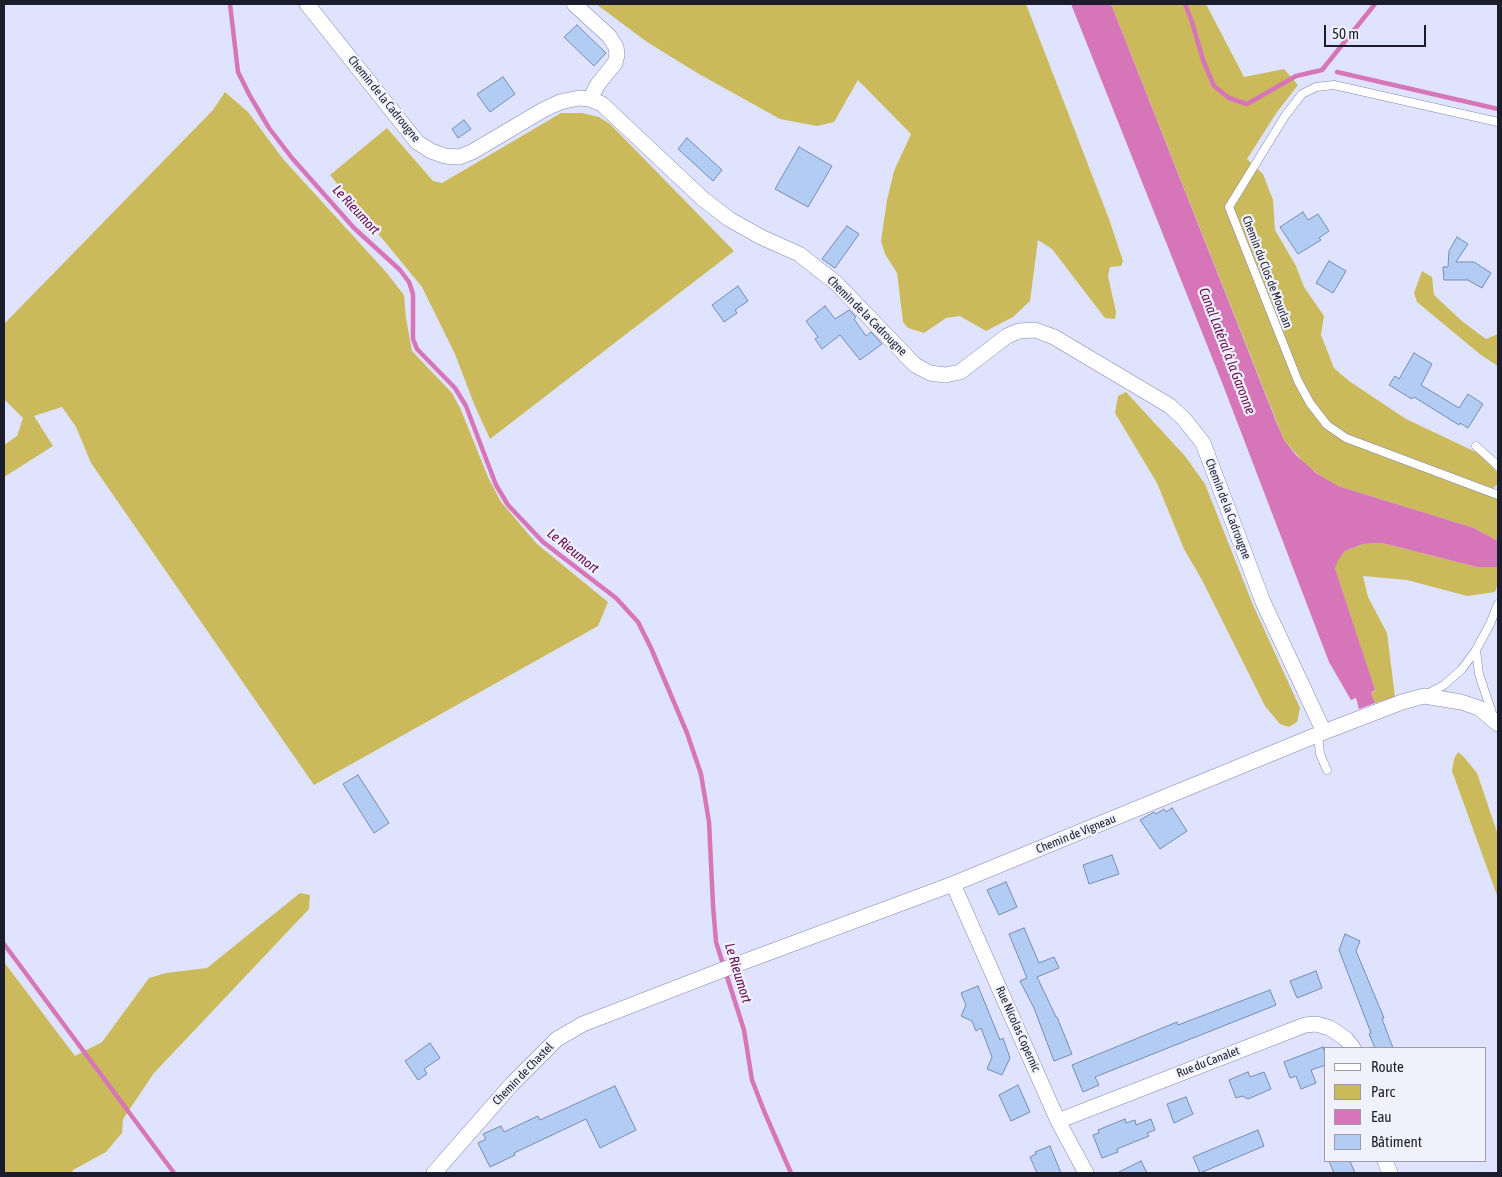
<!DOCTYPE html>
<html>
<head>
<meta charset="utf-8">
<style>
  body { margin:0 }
  #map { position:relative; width:1502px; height:1177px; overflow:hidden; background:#dfe3fe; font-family:"Asap Condensed",sans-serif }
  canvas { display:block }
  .frame { position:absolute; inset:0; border:5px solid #1b1d2d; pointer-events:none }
  .legend { position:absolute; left:1324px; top:1047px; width:162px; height:115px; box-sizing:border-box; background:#f0f1fb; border:1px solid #9b9ca9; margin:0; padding:6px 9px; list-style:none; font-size:15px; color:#1b1d2d }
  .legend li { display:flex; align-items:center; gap:10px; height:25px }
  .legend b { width:25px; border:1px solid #9b9ca9 }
  .scale { position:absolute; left:1324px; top:25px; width:102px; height:22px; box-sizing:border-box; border:2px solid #1b1d2d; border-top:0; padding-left:6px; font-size:15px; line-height:18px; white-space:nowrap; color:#1b1d2d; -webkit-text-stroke:4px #f0f1fb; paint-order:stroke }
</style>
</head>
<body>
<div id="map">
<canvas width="1502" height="1177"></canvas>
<div class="frame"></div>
<ul class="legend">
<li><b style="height:6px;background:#fff"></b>Route</li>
<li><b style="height:14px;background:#caba5c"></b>Parc</li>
<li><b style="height:14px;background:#d775b9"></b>Eau</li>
<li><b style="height:14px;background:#b3ccf4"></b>Bâtiment</li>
</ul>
<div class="scale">50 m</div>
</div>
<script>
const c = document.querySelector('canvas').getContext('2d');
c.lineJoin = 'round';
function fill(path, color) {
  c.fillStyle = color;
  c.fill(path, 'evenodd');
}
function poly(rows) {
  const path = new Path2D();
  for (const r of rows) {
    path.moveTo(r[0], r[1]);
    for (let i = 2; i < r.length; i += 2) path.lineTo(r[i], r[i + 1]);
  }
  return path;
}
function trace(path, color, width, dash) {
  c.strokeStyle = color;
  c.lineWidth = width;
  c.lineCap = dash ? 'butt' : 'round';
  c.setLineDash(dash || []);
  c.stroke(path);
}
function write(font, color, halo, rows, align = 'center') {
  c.font = font + ' "Asap Condensed",sans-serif';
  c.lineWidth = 4.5;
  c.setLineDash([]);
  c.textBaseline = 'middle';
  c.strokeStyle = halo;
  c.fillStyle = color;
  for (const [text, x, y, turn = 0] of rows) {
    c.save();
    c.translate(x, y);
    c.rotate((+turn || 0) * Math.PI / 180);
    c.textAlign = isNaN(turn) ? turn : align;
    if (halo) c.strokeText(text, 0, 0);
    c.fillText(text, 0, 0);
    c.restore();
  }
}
fill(poly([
  [596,4,1026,4,1109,219,1123,261,1121,266,1110,267,1108,276,1116,312,1115,319,1105,318,1052,249,1038,240,1030,301,1013,317,986,331,960,316,946,318,924,333,908,328,903,322,897,273,885,254,881,241,887,200,894,171,911,134,858,80,834,122,817,126,780,119,699,74,647,42],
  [1111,4,1206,4,1244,77,1284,69,1298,85,1277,112,1247,159,1263,174,1273,200,1275,230,1296,266,1304,287,1324,316,1321,335,1334,368,1349,381,1406,419,1480,454,1498,473,1498,484,1493,488,1498,498,1498,541,1474,528,1338,486,1329,482,1306,465,1284,440],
  [225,92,248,112,283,159,386,272,404,295,406,318,412,351,452,393,461,410,488,477,501,502,537,544,608,602,598,626,314,785,91,463,76,427,62,407,34,416,53,446,4,477,4,445,17,436,23,418,4,399,4,324,213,110],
  [561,113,582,113,599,117,610,124,734,251,490,439,474,404,455,354,422,287,330,175,387,128,433,181,442,183],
  [1422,271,1432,277,1434,295,1463,322,1486,339,1498,334,1498,366,1481,355,1417,302,1414,293],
  [1126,392,1185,456,1205,484,1253,605,1300,708,1297,722,1289,727,1280,724,1265,706,1202,580,1184,549,1157,483,1115,413,1118,396],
  [1382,543,1477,567,1498,567,1498,583,1495,592,1467,596,1407,580,1363,576,1368,597,1387,633,1395,697,1375,703,1371,693,1375,691,1335,568,1337,560,1345,551,1363,544],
  [1458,752,1463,756,1477,773,1498,835,1498,898,1452,771,1454,759],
  [300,893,310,895,309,909,154,1073,123,1119,122,1133,106,1152,73,1170,72,1173,4,1173,4,962,75,1056,102,1042,149,978,166,973,207,968]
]), '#caba5c');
fill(poly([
  [1071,4,1111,4,1276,421,1284,440,1296,455,1316,473,1338,486,1474,528,1498,541,1498,567,1477,567,1382,543,1363,544,1345,551,1338,560,1335,568,1375,690,1371,693,1375,703,1359,709,1356,698,1351,700,1329,662,1223,385]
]), '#d775b9');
trace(poly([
  [230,4,238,72,250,96,269,128,292,158,354,228,400,270,409,282,413,294,413,339,417,349,455,388,466,406,496,485,508,505,543,542,616,598,638,622,651,648,687,733,701,774,709,822,713,905,716,942,744,1030,752,1080,764,1111,791,1173],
  [1185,4,1192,22,1203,60,1214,86,1229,98,1247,104,1296,76,1322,70,1375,4],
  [1337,72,1498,109],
  [4,944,174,1173]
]), '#d775b9', 4.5);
const building = poly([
  [577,25,606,53,594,66,564,37,577,25],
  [503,77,515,94,490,112,477,94,503,77],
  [464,120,471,129,458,138,452,129,464,120],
  [687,138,722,170,713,181,678,149,687,138],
  [799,147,832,166,808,207,775,189,799,147],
  [1303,212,1308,220,1318,214,1329,231,1319,238,1321,240,1298,254,1280,227,1303,212],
  [847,226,859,234,835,268,822,259,847,226],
  [1457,237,1468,244,1456,262,1474,262,1491,273,1482,288,1468,280,1444,280,1443,267,1448,267,1449,251,1457,237],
  [1329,261,1346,271,1333,293,1316,283,1329,261],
  [738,286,748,301,735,310,737,313,724,322,712,305,738,286],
  [825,306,835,319,849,310,856,317,854,319,866,336,871,332,882,344,860,360,840,335,822,349,815,339,818,337,806,321,825,306],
  [1414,353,1432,364,1421,385,1459,408,1468,394,1483,404,1468,428,1460,423,1459,425,1414,397,1412,399,1389,385,1395,376,1399,379,1414,353],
  [358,775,389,823,374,833,343,784,358,775],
  [1172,808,1187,831,1160,849,1140,820,1154,812,1156,814,1164,809,1166,812,1172,808],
  [1112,855,1119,874,1089,884,1083,865,1112,855],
  [1006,882,1017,907,999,915,987,890,1006,882],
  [1024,928,1039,963,1054,957,1059,968,1037,977,1056,1017,1057,1017,1072,1054,1054,1061,1034,1008,1020,981,1027,978,1009,934,1024,928],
  [1345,934,1360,941,1356,951,1384,1018,1382,1019,1393,1048,1375,1048,1369,1034,1371,1033,1339,950,1345,934],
  [1316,971,1322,988,1297,998,1290,981,1316,971],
  [978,986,1000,1040,1003,1038,1010,1058,1002,1075,987,1069,992,1057,981,1028,976,1031,972,1021,961,1016,966,1005,961,993,978,986],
  [1270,990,1276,1005,1095,1077,1099,1085,1083,1092,1072,1065,1177,1022,1178,1025,1270,990],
  [430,1043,440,1058,424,1069,427,1074,418,1080,405,1061,430,1043],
  [1323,1047,1326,1055,1326,1065,1311,1070,1316,1083,1301,1089,1296,1076,1290,1078,1284,1062,1323,1047],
  [1248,1072,1250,1077,1264,1072,1271,1089,1248,1099,1242,1096,1236,1098,1229,1080,1248,1072],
  [1018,1085,1030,1112,1011,1121,999,1095,1018,1085],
  [615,1086,636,1130,600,1148,586,1119,514,1153,515,1155,490,1167,478,1143,486,1139,483,1134,501,1126,504,1132,538,1116,540,1120,615,1086],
  [1186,1097,1193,1114,1174,1123,1167,1104,1186,1097],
  [1125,1119,1126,1123,1135,1120,1136,1125,1151,1119,1155,1130,1147,1133,1149,1136,1117,1149,1118,1152,1102,1158,1093,1135,1099,1133,1098,1130,1125,1119],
  [1258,1130,1264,1146,1200,1173,1193,1157,1258,1130],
  [1050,1146,1061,1173,1037,1173,1030,1157,1036,1154,1035,1152,1050,1146],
  [1141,1161,1147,1173,1117,1173,1141,1161],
  [1329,1161,1350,1161,1355,1173,1334,1173,1329,1161]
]);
fill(building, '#b3ccf4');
trace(building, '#758cb1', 1);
const lane = poly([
  [1498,122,1334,85,1316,87,1302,94,1285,116,1229,207,1298,381,1310,403,1327,425,1346,438,1498,495],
  [1476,446,1498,466],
  [1476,650,1479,674,1493,716],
  [1427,694,1444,685,1462,669,1476,650,1490,624,1498,604],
  [1318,735,1320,754,1327,770]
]);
const street = poly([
  [307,4,417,142,431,151,445,156,459,157,472,152,543,110,560,102,579,98,590,99,602,104,703,199,729,219,761,237,799,254,836,283,915,365,930,373,945,375,960,372,1007,336,1019,331,1035,330,1054,337,1170,406,1184,419,1203,443,1263,602,1324,732],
  [574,4,609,36,616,47,617,55,615,63,598,84,590,99],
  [953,884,1058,1121,1086,1173],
  [1058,1121,1305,1025,1316,1024,1330,1028,1346,1039,1353,1048],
  [1385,1161,1390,1173],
  [434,1173,512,1084,557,1039,583,1024,730,967,953,884,1324,732,1402,702,1424,696,1461,702,1479,708,1498,724]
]);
trace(lane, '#8387b1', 9);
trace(street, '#8387b1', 16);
trace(lane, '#fff', 8);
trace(street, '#fff', 15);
write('12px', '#1b1d2d', '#f0f1fb', [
  ["Chemin de la Cadrougne",384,99,51],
  ["Chemin du Clos de Mourlan",1267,272,69],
  ["Chemin de la Cadrougne",867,316,45],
  ["Chemin de la Cadrougne",1228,509,69],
  ["Chemin de Vigneau",1076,834,-22],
  ["Rue Nicolas Copernic",1018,1029,66],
  ["Rue du Canalet",1208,1062,-21],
  ["Chemin de Chastel",523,1074,-46]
]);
write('italic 14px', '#650a51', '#f0f1fb', [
  ["Le Rieumort",356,210,47],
  ["Canal Latéral à la Garonne",1227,351,69],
  ["Le Rieumort",573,551,39],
  ["Le Rieumort",738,973,73]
]);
</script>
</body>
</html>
